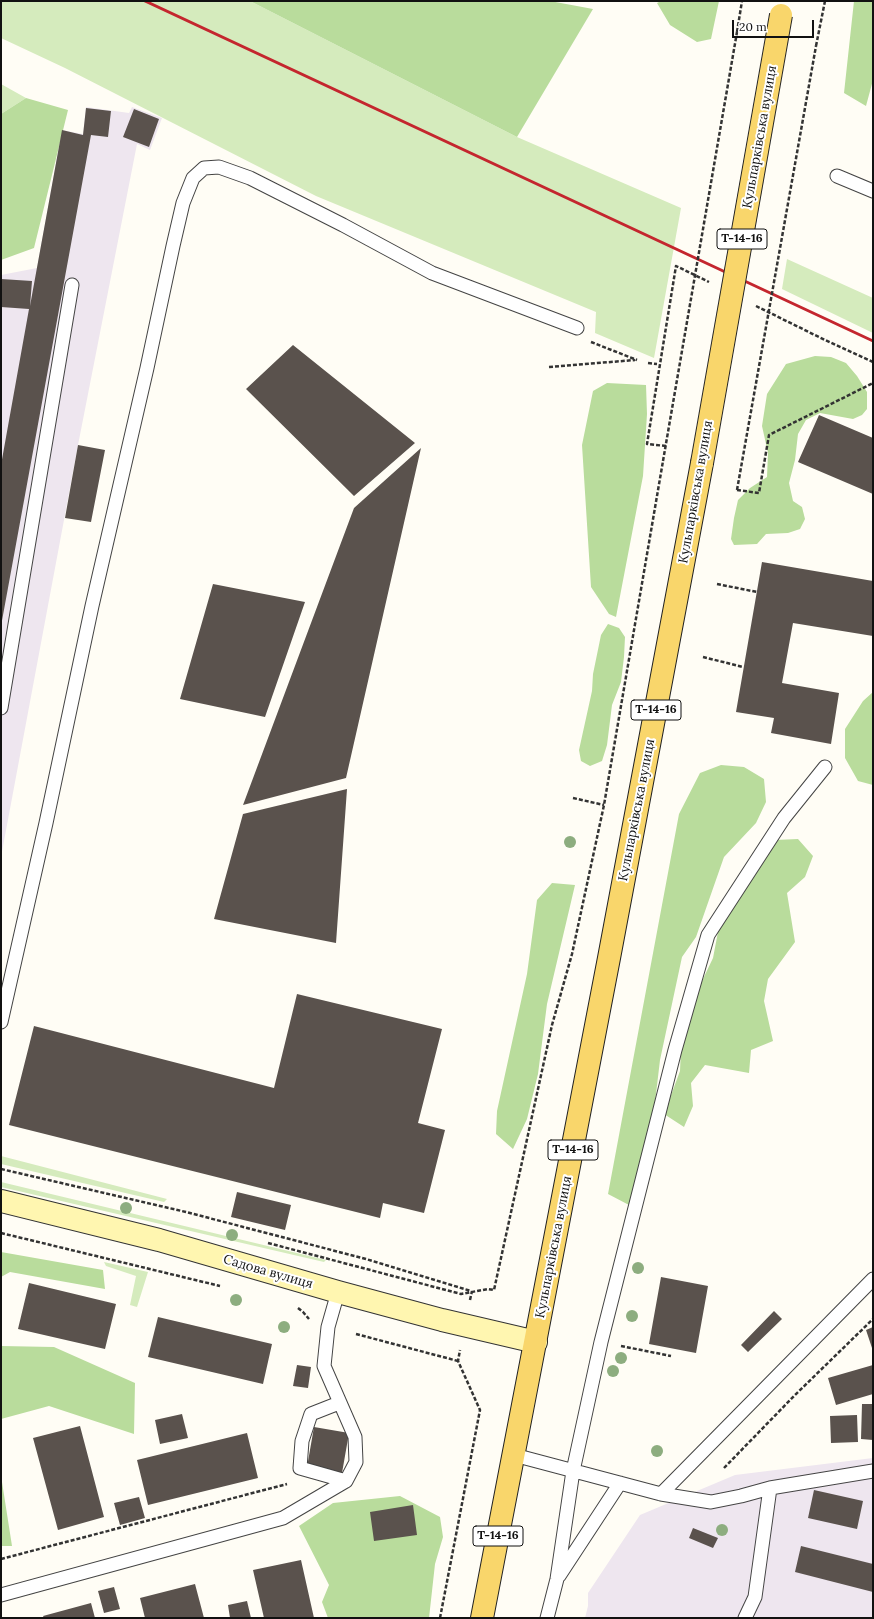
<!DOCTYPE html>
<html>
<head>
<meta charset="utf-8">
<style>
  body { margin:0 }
  #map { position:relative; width:874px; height:1619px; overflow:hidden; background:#fffdf5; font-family:Lora,serif }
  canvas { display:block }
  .frame { position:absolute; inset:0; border:2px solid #111; pointer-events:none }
  .scale { position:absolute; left:732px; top:20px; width:82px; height:18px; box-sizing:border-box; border:2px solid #111; border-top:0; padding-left:5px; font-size:12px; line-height:14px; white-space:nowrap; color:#111; -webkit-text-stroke:3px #fff; paint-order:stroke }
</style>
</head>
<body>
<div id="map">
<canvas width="874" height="1619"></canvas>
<div class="frame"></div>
<div class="scale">20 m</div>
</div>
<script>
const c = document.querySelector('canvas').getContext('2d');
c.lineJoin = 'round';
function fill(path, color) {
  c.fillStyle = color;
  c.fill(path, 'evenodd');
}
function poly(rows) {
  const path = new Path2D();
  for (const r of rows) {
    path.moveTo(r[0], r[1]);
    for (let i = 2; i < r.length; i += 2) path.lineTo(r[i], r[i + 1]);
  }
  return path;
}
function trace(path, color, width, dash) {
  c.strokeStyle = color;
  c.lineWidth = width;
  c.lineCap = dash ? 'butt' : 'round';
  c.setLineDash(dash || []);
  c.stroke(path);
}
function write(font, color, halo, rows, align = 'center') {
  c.font = font + ' Lora,serif';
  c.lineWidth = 4;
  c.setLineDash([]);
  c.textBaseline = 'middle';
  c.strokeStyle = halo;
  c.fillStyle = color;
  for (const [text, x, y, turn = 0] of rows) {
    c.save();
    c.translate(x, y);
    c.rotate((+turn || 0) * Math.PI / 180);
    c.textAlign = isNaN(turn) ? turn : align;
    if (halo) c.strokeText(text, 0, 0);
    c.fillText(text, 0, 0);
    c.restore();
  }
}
fill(poly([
  [86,107,129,113,132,107,162,118,150,150,137,144,78,445,1,857,1,275,37,268,62,130,83,134],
  [873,1458,873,1618,585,1618,588,1606,588,1593,640,1515,735,1475]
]), '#eee6ef');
fill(poly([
  [1,1,250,1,517,137,681,208,654,358,595,333,596,312,316,196,65,68,1,38],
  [1,84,26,98,1,114],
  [787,259,873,298,873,333,782,289],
  [1,1156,167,1199,164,1202,1,1164],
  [1,1182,326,1260,324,1262,1,1187],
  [104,1262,148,1272,137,1307,130,1305,136,1276,106,1266]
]), '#d5ebbd');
fill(poly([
  [250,1,550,1,593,9,517,137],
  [661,1,719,1,711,39,697,42,670,25,657,3],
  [854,1,873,1,873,80,866,106,844,93],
  [26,98,68,110,34,248,1,260,1,114],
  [815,356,831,357,846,363,857,376,867,392,867,409,862,415,853,419,820,413,806,420,798,434,795,460,789,483,793,501,802,507,805,519,800,529,788,533,766,534,757,544,734,545,731,539,734,518,738,500,750,488,767,477,768,453,762,426,767,394,786,364],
  [607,383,646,385,647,414,643,476,616,617,609,614,591,587,582,445,593,391],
  [608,624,619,628,625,637,624,657,621,682,612,705,607,745,602,761,590,766,581,761,579,750,592,691,593,674,601,635],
  [873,692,873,785,858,781,845,758,845,729,863,701],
  [721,765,744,767,764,779,766,802,756,823,724,857,696,937,682,957,660,1060,645,1187,629,1205,608,1194,679,814,700,773],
  [798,839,813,856,805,877,787,893,795,942,768,979,764,1001,773,1041,751,1050,749,1073,705,1065,691,1083,693,1106,684,1127,664,1114,680,1071,682,1023,713,958,722,911,775,840],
  [552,883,575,885,547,1004,538,1074,527,1119,513,1149,496,1134,497,1111,527,974,537,900],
  [1,1252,103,1270,105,1289,10,1272,1,1277],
  [1,1346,54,1347,135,1383,134,1434,49,1406,1,1419],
  [1,1482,2,1482,12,1546,1,1546],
  [400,1496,440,1517,443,1537,435,1564,429,1618,328,1618,322,1602,329,1585,299,1526,333,1503]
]), '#b9dc9c');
fill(poly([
  [86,108,111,111,108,137,91,135,1,626,1,465,29,309,1,307,1,279,32,281,30,306,62,130,83,135],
  [134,109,159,119,149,147,123,137],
  [293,345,415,443,354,496,246,389],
  [819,415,873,438,873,494,798,462],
  [78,445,105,450,91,522,65,518],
  [421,448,346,778,243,805,354,508],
  [762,562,873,581,873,636,793,623,782,683,839,693,831,744,771,733,774,718,736,712],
  [213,584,305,602,265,717,180,699],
  [347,789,336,943,214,919,243,814],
  [297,994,442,1029,418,1123,445,1130,424,1213,383,1203,380,1218,9,1125,34,1026,274,1088],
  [237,1192,291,1205,285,1230,231,1217],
  [661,1277,708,1286,696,1353,649,1344],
  [29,1283,116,1304,105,1349,18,1329],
  [774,1311,782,1319,748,1352,741,1345],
  [158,1317,272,1344,263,1384,148,1357],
  [873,1327,873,1347,872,1348,866,1330],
  [297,1365,311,1367,308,1388,293,1386],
  [873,1365,873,1394,836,1405,828,1378],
  [862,1404,873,1404,873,1440,861,1439],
  [182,1414,188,1438,160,1444,155,1420],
  [857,1415,858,1442,831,1443,830,1416],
  [80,1426,104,1517,58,1530,33,1438],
  [314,1427,349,1433,342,1473,307,1467],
  [247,1433,258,1478,148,1505,137,1460],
  [814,1490,863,1501,857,1529,808,1518],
  [139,1497,145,1518,120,1525,114,1503],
  [413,1505,417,1535,374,1541,370,1512],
  [693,1528,718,1538,713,1548,689,1538],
  [801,1546,873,1564,873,1592,795,1572],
  [301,1560,314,1618,264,1618,253,1570],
  [195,1584,204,1618,145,1618,140,1598],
  [114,1587,120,1609,104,1613,98,1591],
  [247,1601,251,1618,230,1618,228,1605],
  [91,1603,95,1618,44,1618,43,1616]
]), '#5a524d');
const lane = poly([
  [837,176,873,191],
  [1,708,72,285],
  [1,1022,46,823,92,606,147,368,173,246,183,203,193,178,204,168,219,167,250,178,343,225,432,273,577,328],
  [339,1403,311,1414,302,1441,300,1468,346,1481],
  [514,1455,661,1494,711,1502,741,1496,770,1488,873,1471],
  [661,1494,873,1279],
  [559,1576,620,1483],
  [1,1595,283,1518,346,1481,356,1462,355,1437,324,1366,328,1327,338,1292],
  [547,1618,557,1579,573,1471,601,1342,675,1050,708,935,784,818,825,767],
  [745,1618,755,1597,770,1488]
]);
const secondary = poly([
  [1,1201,159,1240,338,1292,442,1320,536,1342]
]);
const primary = poly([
  [482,1618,609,958,702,463]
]);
trace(lane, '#444', 15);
trace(secondary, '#333', 24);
trace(primary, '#222', 24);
trace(poly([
  [737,32,742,1],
  [816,46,825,1],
  [756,306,825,340,873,362],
  [591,342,637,360],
  [648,363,657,364],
  [549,367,635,360],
  [666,446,647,444,676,266,709,282],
  [737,490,759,493,769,435,873,383],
  [717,584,757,592],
  [703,657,743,667],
  [573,798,604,805],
  [1,1169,186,1212,366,1259,471,1291],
  [1,1233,220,1286],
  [268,1243,461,1294,488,1289,494,1290,552,1025,572,954,604,805,663,461],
  [470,1300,472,1291],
  [298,1308,303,1312,309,1319],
  [356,1334,458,1361],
  [621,1346,671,1356],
  [724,1468,794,1396,873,1319],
  [1,1559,287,1484],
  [440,1618,480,1410,458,1361,460,1350]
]), '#333', 2.5, [4, 2]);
trace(lane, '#fff', 13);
trace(secondary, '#fff6b0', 22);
trace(primary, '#f9d66b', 22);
trace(poly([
  [145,1,873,341]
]), '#c4262e', 3);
const primaryBridge = poly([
  [702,463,781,15]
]);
trace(primaryBridge, '#222', 24, []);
trace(poly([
  [663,461,737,32],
  [737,490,816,46]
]), '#333', 2.5, [4, 2]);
trace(primaryBridge, '#f9d66b', 22);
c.fillStyle = '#8dad7f';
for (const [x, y] of [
  [570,842],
  [126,1208],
  [232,1235],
  [638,1268],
  [236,1300],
  [632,1316],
  [284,1327],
  [621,1358],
  [613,1371],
  [657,1451],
  [722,1530]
]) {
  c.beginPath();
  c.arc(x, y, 6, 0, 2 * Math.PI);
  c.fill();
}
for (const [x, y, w] of [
  [742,239,50],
  [656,710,50],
  [573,1150,50],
  [498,1536,50]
]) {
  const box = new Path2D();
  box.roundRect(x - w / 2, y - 10, w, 20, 3);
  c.fillStyle = '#fff';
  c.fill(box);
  trace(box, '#111', 1);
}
write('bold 12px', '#111', null, [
  ["Т-14-16",742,239],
  ["Т-14-16",656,710],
  ["Т-14-16",573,1150],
  ["Т-14-16",498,1536]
]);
write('13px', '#111', '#fff', [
  ["Кульпарківська вулиця",760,137,-80],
  ["Кульпарківська вулиця",696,492,-80],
  ["Кульпарківська вулиця",637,810,-79],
  ["Кульпарківська вулиця",554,1247,-79],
  ["Садова вулиця",268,1272,16]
]);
</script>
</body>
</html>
